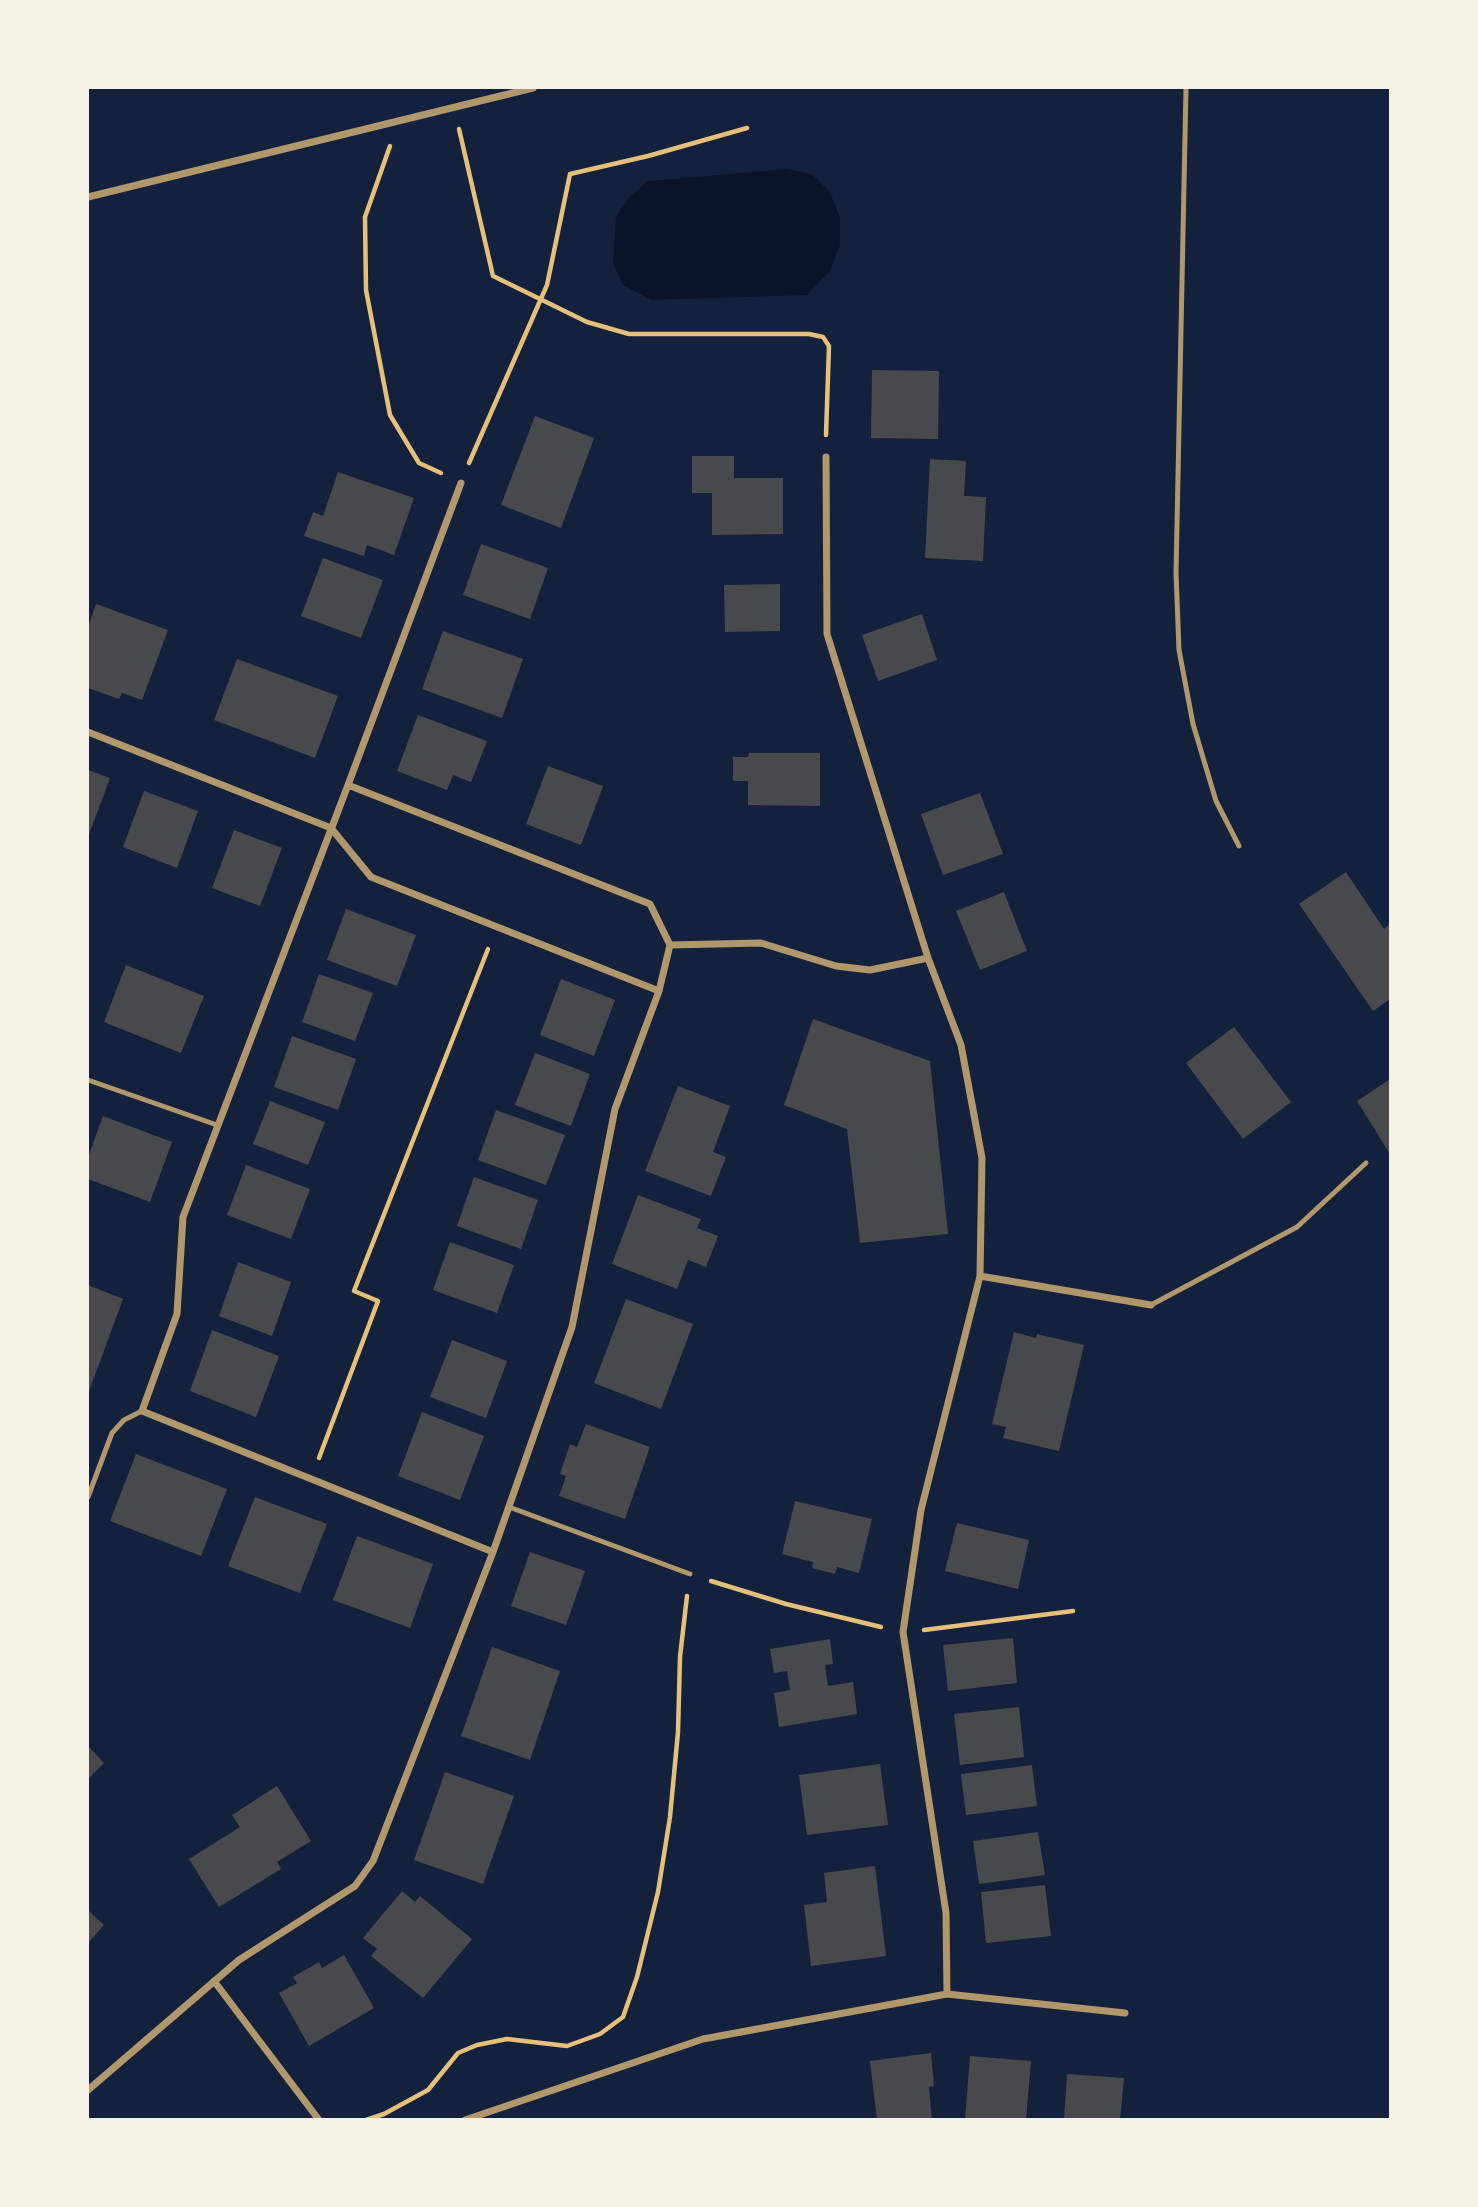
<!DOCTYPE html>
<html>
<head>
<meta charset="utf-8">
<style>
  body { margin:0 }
  #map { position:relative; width:1478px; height:2207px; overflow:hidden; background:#14213d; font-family:Jost,sans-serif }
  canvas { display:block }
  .frame { position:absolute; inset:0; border:89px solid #f6f1e7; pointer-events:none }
</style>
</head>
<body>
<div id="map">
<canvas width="1478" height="2207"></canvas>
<div class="frame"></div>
</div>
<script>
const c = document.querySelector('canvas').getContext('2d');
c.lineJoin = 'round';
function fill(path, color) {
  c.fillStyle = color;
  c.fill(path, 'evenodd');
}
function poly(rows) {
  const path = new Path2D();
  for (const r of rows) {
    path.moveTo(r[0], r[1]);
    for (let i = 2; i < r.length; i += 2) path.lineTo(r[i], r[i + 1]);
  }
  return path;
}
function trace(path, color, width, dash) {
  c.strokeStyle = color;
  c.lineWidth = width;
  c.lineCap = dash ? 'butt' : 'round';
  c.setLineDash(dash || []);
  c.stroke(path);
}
fill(poly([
  [787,169,812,174,830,192,840,218,840,245,830,271,807,295,651,300,623,285,613,263,616,217,630,196,648,181]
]), '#0b132b');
fill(poly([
  [872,370,939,371,938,439,871,438],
  [535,416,594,438,561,528,501,505],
  [692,456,734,456,734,478,783,478,783,534,712,535,712,493,692,493],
  [930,459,966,461,964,496,986,497,983,561,925,558],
  [338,472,414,498,394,555,367,545,364,556,304,536,313,512,323,516],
  [481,544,548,568,530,619,463,595],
  [323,558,383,580,361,638,301,616],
  [780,584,780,631,725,632,724,585],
  [96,604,168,630,142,700,122,693,119,699,88,688,89,681,88,680,88,627],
  [922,614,937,660,878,681,862,635],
  [443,631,523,659,502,718,422,689],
  [237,659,338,696,315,758,214,720],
  [418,715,487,741,471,782,453,775,447,790,397,771],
  [749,753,820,753,820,806,748,805,748,781,733,781,733,757,748,757],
  [548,766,603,786,581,845,526,824],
  [88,770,110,778,88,837],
  [144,791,198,811,177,868,123,847],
  [980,793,1003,854,943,875,921,814],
  [234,830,282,848,260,906,212,888],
  [1346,872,1384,929,1390,924,1390,999,1373,1011,1299,904],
  [1004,892,1027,951,980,970,956,911],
  [346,909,416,935,397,986,327,960],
  [126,965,204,996,181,1053,104,1022],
  [319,974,373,993,355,1041,302,1022],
  [561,979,615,1000,594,1056,540,1035],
  [813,1019,930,1061,948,1234,860,1243,847,1129,784,1105],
  [1234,1027,1291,1102,1243,1139,1186,1063],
  [292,1036,356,1059,338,1110,274,1087],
  [535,1053,590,1074,571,1126,515,1105],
  [1390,1079,1390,1154,1357,1101],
  [678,1086,730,1106,713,1152,726,1157,711,1196,645,1171],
  [270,1101,325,1122,308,1165,253,1144],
  [496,1110,565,1135,546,1185,478,1160],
  [103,1116,172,1142,150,1202,88,1179,88,1157],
  [246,1165,310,1189,291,1239,227,1215],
  [474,1177,538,1200,521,1249,457,1226],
  [638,1195,701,1219,697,1228,718,1236,706,1267,688,1260,677,1289,612,1264],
  [450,1242,514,1265,497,1313,433,1290],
  [238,1262,291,1282,272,1336,219,1316],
  [88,1285,123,1299,88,1394],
  [626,1299,693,1324,661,1409,594,1383],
  [212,1330,279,1356,256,1417,190,1391],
  [1014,1332,1036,1338,1037,1334,1084,1345,1059,1451,1003,1438,1006,1427,992,1424],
  [452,1340,507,1361,486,1418,430,1397],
  [422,1412,484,1436,460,1500,398,1476],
  [586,1424,650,1447,625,1519,559,1496,566,1476,560,1474,570,1444,577,1447],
  [136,1454,227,1489,201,1556,110,1521],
  [255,1497,327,1524,300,1593,228,1566],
  [795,1501,872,1519,859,1573,837,1567,835,1574,812,1568,813,1562,782,1554],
  [957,1523,1029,1540,1018,1589,945,1571],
  [357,1536,433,1564,410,1628,333,1600],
  [530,1552,585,1571,566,1625,511,1606],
  [1013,1638,1017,1683,948,1691,943,1645],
  [830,1639,833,1664,825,1665,828,1686,853,1682,857,1714,779,1727,774,1693,790,1690,787,1671,774,1673,770,1649],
  [492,1647,560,1671,530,1760,461,1736],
  [1019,1707,1024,1757,960,1765,954,1714],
  [88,1746,104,1763,88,1779],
  [880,1764,888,1825,807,1835,799,1775],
  [1032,1765,1037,1806,966,1815,961,1774],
  [445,1772,514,1796,483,1884,414,1860],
  [277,1786,311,1841,277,1862,281,1869,219,1907,189,1859,240,1827,232,1815],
  [1038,1832,1045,1875,979,1884,973,1841],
  [875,1866,886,1956,811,1966,804,1905,827,1902,824,1873],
  [1045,1885,1051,1936,986,1943,981,1892],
  [402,1891,415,1902,420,1896,472,1939,423,1998,371,1956,377,1949,363,1938],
  [88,1910,104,1925,88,1943],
  [344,1955,374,2008,309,2046,279,1993,297,1983,293,1977,319,1962,322,1968],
  [931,2053,934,2086,929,2087,932,2120,877,2120,870,2061],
  [970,2056,1031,2061,1026,2120,965,2120],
  [1067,2074,1124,2078,1120,2120,1064,2120]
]), '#48494c');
trace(poly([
  [459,129,493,276,587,322,629,334,809,334,823,337,829,346,826,435],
  [390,146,365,217,366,290,390,415,419,463,441,473],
  [469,463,547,285,570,174,648,156,747,128],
  [319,1458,378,1301,354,1291,488,949],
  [711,1581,786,1604,881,1627],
  [924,1630,1073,1611],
  [366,2120,384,2114,428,2090,458,2053,477,2045,507,2039,567,2046,600,2034,623,2017,637,1977,658,1892,670,1817,678,1732,680,1657,687,1596]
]), '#e5c07b', 4.5);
trace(poly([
  [1186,88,1176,573,1179,650,1193,724,1216,801,1239,846],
  [88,1080,217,1125],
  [1151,1305,1297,1227,1366,1163],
  [88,1497,112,1433,124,1420,142,1411],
  [509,1507,690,1574]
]), '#b1986c', 5);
trace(poly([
  [88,197,533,88],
  [826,457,827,634,928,958,961,1045,982,1158,980,1276,921,1510,903,1632,946,1913,947,1994],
  [461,483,348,785,183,1217,177,1314,142,1411,493,1552],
  [88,732,331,828,371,877,659,991,615,1109,572,1327,493,1552,373,1861,355,1886,239,1960,88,2090],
  [348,785,650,904,670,945,659,991],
  [670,945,761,943,836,966,870,970,928,958],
  [980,1276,1151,1305],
  [214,1981,319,2120],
  [465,2120,703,2039,947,1994,1125,2013]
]), '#b1986c', 7);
</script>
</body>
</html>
